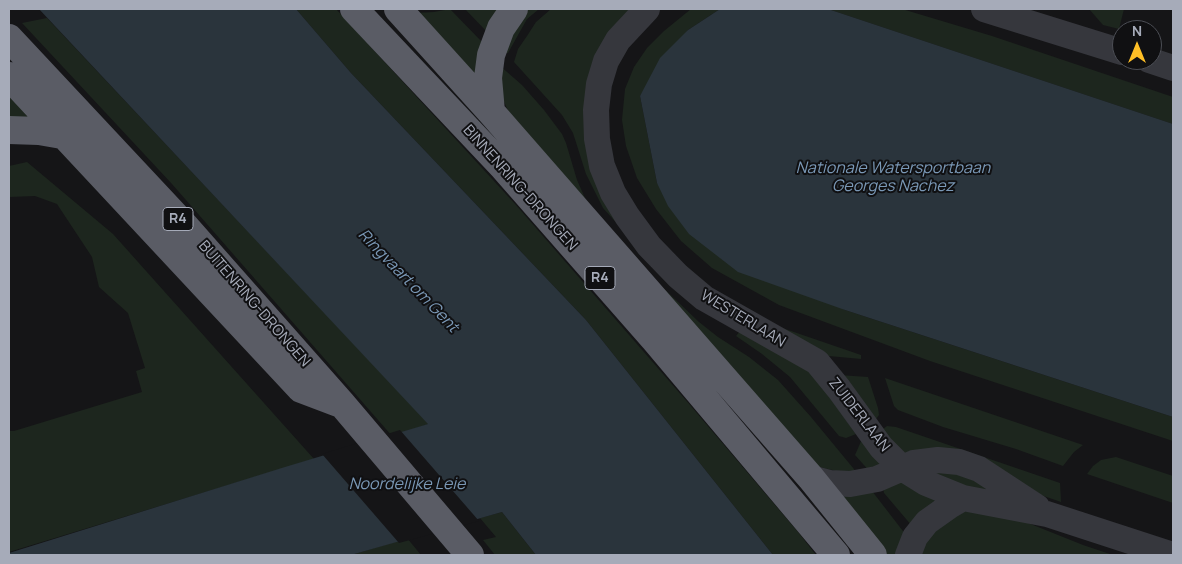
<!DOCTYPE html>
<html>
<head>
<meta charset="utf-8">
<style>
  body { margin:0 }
  #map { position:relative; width:1182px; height:564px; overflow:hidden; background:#151517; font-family:Manrope,sans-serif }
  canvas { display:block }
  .frame { position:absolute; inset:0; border:10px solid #a6abb9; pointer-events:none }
  .north { position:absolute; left:1112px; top:20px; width:50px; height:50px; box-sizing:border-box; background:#101012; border:1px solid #4c4e55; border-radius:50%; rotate:0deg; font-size:14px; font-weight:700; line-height:20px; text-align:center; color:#a6abb9 }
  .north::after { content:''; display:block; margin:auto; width:18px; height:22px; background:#ffbf26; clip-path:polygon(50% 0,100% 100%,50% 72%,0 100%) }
</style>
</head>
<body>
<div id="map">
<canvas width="1182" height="564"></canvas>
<div class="frame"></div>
<div class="north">N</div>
</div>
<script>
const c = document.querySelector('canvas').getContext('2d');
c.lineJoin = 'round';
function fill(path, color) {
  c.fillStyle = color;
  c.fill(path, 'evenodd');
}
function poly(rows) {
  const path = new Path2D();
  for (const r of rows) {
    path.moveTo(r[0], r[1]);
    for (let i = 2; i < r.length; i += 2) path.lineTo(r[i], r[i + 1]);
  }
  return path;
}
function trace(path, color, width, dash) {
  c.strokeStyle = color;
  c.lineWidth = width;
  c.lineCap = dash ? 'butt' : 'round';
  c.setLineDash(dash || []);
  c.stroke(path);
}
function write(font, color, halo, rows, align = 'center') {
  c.font = font + ' Manrope,sans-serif';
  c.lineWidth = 4;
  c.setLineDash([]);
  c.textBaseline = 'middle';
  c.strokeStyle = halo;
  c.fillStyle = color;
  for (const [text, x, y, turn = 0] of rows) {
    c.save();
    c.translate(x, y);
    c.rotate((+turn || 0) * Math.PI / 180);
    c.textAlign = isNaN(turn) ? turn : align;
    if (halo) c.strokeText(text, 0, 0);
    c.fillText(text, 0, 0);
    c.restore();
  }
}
fill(poly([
  [296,9,336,9,516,205,690,405,798,532,816,555,773,555,586,320,351,73],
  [450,9,483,43,480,85,414,13,434,12],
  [465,9,502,9,488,33],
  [527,9,539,9,527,19,508,53,504,53,503,43],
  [551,9,633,9,589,92,641,250,603,208,586,174,573,133,562,115,514,62,518,49,527,36,536,22],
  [691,9,720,9,688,30,640,96,657,183,845,310,1173,417,1173,441,930,361,779,305,712,268,681,241,656,209,637,178,626,146,622,120,625,89,634,67,647,48,664,31],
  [828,9,902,9,992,36,1173,97,1173,124],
  [1089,9,1124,9,1119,29,1103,25],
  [47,18,429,424,392,436,172,184,22,23],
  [499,65,522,85,544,110,562,134,566,143,577,180,585,198,593,208,510,115,501,95],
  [9,88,45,126,9,121],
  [27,162,113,234,314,459,9,552,9,431,14,431,142,392,136,371,145,368,128,313,99,287,92,257,57,204,35,196,9,197,9,166],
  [657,282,699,322,718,337,749,357,778,380,811,417,858,474,854,475,815,466],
  [759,320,861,355,861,359,829,356],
  [741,330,810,369,856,434,846,438,839,436,790,377,762,354,736,336],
  [839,375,868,377,878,408,879,415,876,419],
  [885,378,1083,445,1074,452,1063,466,1016,449,943,427,898,410,894,406],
  [887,426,896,427,1060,483,1061,502,1035,493,902,456,879,432],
  [862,439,884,464,871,473,855,455],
  [1116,457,1173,476,1173,503,1087,474,1093,466,1101,460],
  [925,470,963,472,1007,497,971,491],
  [902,477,943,499,912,526,884,493,883,487],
  [872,491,906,535,900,555,885,555,837,495],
  [966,511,1023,521,1083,545,1113,555,919,555,934,527],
  [502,512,536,555,495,555,483,540,496,537,480,518],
  [407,538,421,555,351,555,394,542]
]), '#1d261e');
fill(poly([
  [39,9,296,9,351,73,586,320,773,555,536,555,502,512,351,555,9,555,9,553,285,467,428,424],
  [720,9,828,9,1173,124,1173,417,845,310,738,272,689,234,668,206,657,183,640,96,660,58,688,30]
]), '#2a343c');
fill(poly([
  [400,430,479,521,399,543,322,454]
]), '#151517');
trace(poly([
  [647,9,618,40,606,61,599,84,596,110,597,139,602,166,613,193,627,216,649,246,678,276,704,298,817,362,839,389,881,447,902,468,926,483,963,498,1047,514,1173,555],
  [984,9,1122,52],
  [1149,60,1173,68],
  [811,478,830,483,850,484,877,479,914,463,938,460,959,462,979,469,1037,507],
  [908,555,915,537,927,522,951,505,963,498]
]), '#36373d', 26);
trace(poly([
  [354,9,504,168,655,340,836,555],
  [398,9,491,112,811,478,873,555],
  [9,38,184,225,342,404,470,555],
  [9,76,301,389,338,403],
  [491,112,488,78,491,55,501,28,514,9],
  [9,130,39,131,62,135]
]), '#5a5c65', 28);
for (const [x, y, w] of [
  [178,219,30],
  [600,278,30]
]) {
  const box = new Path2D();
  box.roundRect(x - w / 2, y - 11.5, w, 23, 4);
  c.fillStyle = '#101012';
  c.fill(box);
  trace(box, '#a6abb9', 1);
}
write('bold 14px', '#a6abb9', null, [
  ["R4",178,219],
  ["R4",600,278]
]);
write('15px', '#a6abb9', '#101012', [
  ["BINNENRING-DRONGEN",520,188,48],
  ["BUITENRING-DRONGEN",254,304,49],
  ["WESTERLAAN",743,319,31],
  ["ZUIDERLAAN",859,415,52]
]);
write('italic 16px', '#7a98b6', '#101012', [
  ["Nationale Watersportbaan",893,169],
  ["Georges Nachez",893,187],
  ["Ringvaart om Gent",408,281,46],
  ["Noordelijke Leie",407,485]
]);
</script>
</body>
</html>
